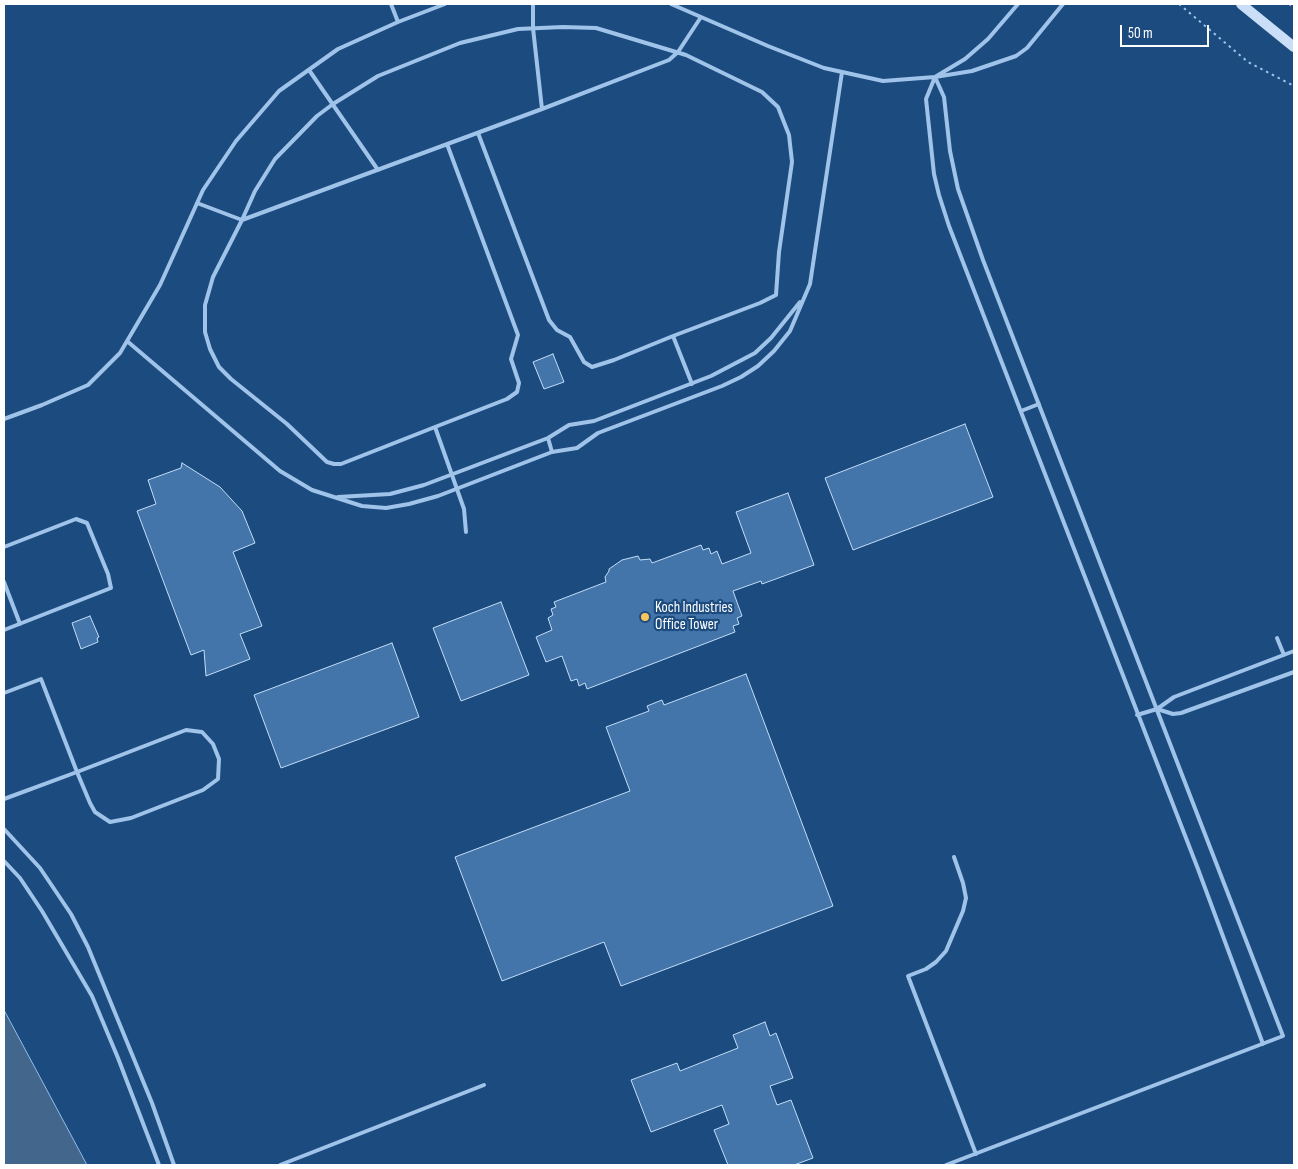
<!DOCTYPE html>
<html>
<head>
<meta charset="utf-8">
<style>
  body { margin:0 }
  #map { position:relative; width:1298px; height:1169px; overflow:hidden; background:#1c4b7f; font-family:"Sofia Sans Condensed",sans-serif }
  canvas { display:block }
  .frame { position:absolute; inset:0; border:5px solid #fff; pointer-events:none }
  .scale { position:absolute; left:1120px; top:25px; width:89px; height:22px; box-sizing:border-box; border:2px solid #fff; border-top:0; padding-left:6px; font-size:15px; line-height:18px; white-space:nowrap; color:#fff; -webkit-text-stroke:4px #1c4b7f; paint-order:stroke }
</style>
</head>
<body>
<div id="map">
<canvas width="1298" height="1169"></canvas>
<div class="frame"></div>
<div class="scale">50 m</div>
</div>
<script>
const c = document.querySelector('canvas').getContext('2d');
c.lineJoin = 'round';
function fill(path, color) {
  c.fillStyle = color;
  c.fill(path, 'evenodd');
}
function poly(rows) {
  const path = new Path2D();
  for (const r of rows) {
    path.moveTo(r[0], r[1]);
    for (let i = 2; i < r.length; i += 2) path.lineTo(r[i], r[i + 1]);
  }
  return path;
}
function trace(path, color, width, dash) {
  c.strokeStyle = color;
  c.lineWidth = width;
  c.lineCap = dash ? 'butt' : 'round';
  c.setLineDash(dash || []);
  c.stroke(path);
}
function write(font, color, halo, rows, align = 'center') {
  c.font = font + ' "Sofia Sans Condensed",sans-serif';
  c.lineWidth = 4.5;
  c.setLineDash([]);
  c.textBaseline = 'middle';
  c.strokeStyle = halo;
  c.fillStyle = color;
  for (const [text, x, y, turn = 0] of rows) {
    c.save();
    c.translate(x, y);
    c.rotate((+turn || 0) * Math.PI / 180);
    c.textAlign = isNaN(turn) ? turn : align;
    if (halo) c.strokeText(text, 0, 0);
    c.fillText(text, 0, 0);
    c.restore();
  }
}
const water = poly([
  [4,1010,87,1165,4,1165,4,1010]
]);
fill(water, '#43668d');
trace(water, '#92bfeb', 1);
const building = poly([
  [553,354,564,382,544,389,533,362,553,354],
  [965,424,993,497,853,550,825,478,965,424],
  [182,463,220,487,242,511,255,543,233,552,262,626,240,634,250,659,206,676,204,650,191,655,137,511,156,504,148,480,181,468,182,463],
  [788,493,814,565,762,584,761,581,733,591,742,616,737,618,739,624,733,626,735,632,587,689,585,683,579,686,577,679,571,681,562,656,546,662,536,637,552,630,548,618,553,615,551,609,556,607,554,602,606,582,605,577,609,571,609,569,622,560,638,556,640,560,650,559,652,563,701,545,703,550,709,548,711,554,717,551,722,564,751,553,736,512,788,493],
  [501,602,529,675,461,701,433,628,501,602],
  [90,616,99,637,97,638,98,642,81,649,72,623,90,616],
  [392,643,419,717,281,768,254,695,392,643],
  [746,674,833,906,621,986,604,942,502,981,455,857,630,791,606,727,649,711,647,706,662,700,664,705,746,674],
  [765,1022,770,1036,776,1033,793,1078,770,1086,777,1105,791,1100,813,1158,794,1165,728,1165,714,1130,729,1124,722,1105,651,1132,631,1080,677,1063,680,1071,738,1048,733,1035,765,1022]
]);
fill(building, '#4475aa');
trace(building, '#c3ddf7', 1);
trace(poly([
  [1179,4,1248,62,1294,86],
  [1289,4,1294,8]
]), '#9fc3e9', 2, [2.5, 4]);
trace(poly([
  [391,4,398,22],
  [533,4,533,28,542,109],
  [671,4,768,46,824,68,883,81,935,77,972,71,1016,56,1027,48,1063,4],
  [1018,4,988,39,965,59,935,77,926,99,934,174,939,195,949,226,1198,869,1263,1044],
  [309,70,378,170],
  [935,77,944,97,950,151,958,189,983,260,1283,1036,946,1165],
  [478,133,549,320,557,330,570,337,584,362,592,367,614,360,673,336],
  [197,203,242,220,213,277,205,305,205,332,210,349,219,367,231,379,287,424,327,462,334,464,341,464,435,427,464,509,466,532],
  [242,220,255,191,275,159,317,116,333,104,378,76,460,43,518,29,563,27,596,28,686,55,762,92,778,107,789,135,792,162,779,252,776,295,760,303,673,336,692,384],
  [242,220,542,109,669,60,678,52,701,17],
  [127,341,280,471,312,490,362,506,386,508,409,504,438,496,552,452,577,448,598,433,722,386,741,377,758,366,774,351,790,331,810,284,842,72],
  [1021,411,1039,404],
  [4,419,42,405,88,385,120,353,160,285,203,190,236,141,279,91,338,49,398,22,445,4],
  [435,427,507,399,517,392,519,383,511,359,518,335,447,144],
  [548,438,552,452],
  [338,497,390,494,424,485,548,438,569,425,594,421,711,376,755,353,771,338,800,302],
  [4,547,76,519,87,523,108,574,111,588,4,630],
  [4,582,20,624],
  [1277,638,1284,655],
  [4,693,41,679,77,772,90,803,95,812,110,822,131,818,203,790,218,779,219,759,213,744,202,732,186,730,77,772,4,799],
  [1157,709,1173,714,1181,713,1294,672],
  [1137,715,1157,709,1174,697,1294,651],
  [4,829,40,868,71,914,88,947,152,1103,174,1165],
  [954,857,963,883,966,898,963,911,946,951,936,962,926,969,908,976,976,1154],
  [4,861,20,878,42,911,92,996,118,1058,159,1165],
  [280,1165,484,1085]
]), '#9fc3e9', 4);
trace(poly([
  [1241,4,1294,47]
]), '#cadff7', 10);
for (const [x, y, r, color] of [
  [645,617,5,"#fac65c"]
]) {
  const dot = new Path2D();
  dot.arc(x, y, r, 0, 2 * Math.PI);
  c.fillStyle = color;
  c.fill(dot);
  trace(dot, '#1c4b7f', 2);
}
write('15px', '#fff', '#1c4b7f', [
  ["Koch Industries",655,608],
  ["Office Tower",655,625]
], 'left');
</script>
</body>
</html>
